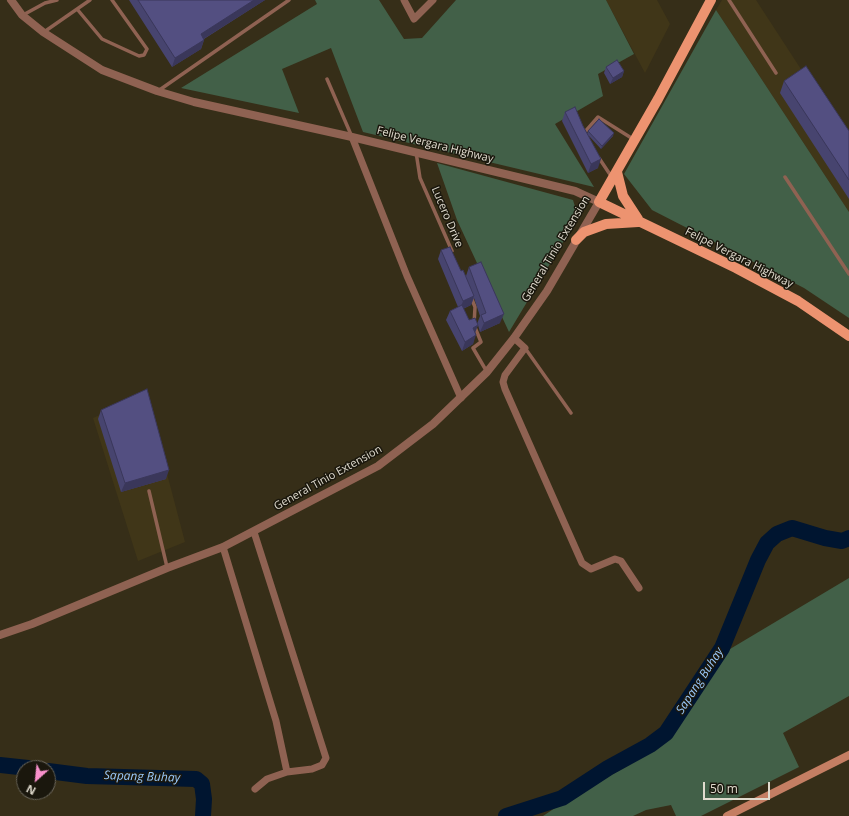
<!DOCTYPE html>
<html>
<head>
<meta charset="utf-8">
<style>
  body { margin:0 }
  #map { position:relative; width:849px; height:816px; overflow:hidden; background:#362e18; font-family:"Open Sans",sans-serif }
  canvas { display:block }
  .north { position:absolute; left:16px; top:760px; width:40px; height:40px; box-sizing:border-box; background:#1a170d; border:1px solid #69655a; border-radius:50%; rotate:207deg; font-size:11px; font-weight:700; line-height:16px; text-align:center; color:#e0dbce }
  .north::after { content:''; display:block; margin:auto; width:14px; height:18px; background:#f890cb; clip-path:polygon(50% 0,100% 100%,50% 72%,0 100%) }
  .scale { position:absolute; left:703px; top:782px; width:67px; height:18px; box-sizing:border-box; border:2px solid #e0dbce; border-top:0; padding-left:5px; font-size:12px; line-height:14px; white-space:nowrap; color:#e0dbce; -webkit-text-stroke:3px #1a170d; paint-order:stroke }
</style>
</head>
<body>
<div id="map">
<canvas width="849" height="816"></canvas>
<div class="north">N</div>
<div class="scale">50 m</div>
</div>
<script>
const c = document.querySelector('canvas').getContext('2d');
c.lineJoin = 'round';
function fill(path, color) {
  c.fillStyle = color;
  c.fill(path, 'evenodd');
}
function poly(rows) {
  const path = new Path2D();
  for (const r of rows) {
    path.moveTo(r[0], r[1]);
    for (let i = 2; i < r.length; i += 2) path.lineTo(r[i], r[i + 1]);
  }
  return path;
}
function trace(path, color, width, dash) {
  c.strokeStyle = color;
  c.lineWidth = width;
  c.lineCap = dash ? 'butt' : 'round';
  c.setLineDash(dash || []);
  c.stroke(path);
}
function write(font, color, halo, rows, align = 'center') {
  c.font = font + ' "Open Sans",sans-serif';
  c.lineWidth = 3;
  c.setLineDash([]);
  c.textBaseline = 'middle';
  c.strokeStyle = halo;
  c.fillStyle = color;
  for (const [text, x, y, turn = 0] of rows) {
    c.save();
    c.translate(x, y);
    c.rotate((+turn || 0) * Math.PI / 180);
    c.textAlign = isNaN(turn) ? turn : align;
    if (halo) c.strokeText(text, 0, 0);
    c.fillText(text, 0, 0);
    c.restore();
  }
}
fill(poly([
  [606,0,657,0,670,24,645,73],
  [722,0,756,0,849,143,849,212,716,10],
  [146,394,185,542,138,561,93,418]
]), '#403618');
fill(poly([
  [315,0,379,0,404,39,422,38,456,0,606,0,634,54,598,74,603,96,555,124,594,187,363,132,331,48,282,69,299,113,181,88,317,4],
  [716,10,849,212,849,318,804,288,652,210,624,174],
  [437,163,573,200,578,217,509,332,457,220],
  [849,578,849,696,783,733,799,767,701,816,676,816,671,805,646,810,633,816,543,816,567,800,627,766,673,734,730,649]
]), '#426048');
trace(poly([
  [0,765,28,768],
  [48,771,87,776,196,779,202,784,204,799,203,816],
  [506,816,562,798,608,768,650,745,666,733,722,648,758,560,767,543,777,534,792,528,825,538,842,541,849,538]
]), '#001530', 16);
trace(poly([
  [729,0,776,73],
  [77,9,102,39,139,56,144,55,147,49,112,0],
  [23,15,45,3,57,0],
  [44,32,90,0],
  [327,79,352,137],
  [158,91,289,0],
  [584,133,598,117,633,139],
  [416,152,420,178,452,251],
  [599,158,611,176],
  [785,177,849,274],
  [471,297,475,307,474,325,481,342,473,348,487,372],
  [525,348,571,413],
  [149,491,167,567]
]), '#8f6252', 3.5);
trace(poly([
  [404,0,414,19,433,0],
  [352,137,407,276,461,398],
  [514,338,525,348,505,375,503,382,505,389,582,563,591,569,615,559,621,561,639,588],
  [254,532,326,758,322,765,312,769,287,772],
  [223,547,276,721,287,772,267,779,255,789]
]), '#8f6252', 7);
trace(poly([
  [0,635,32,624,167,568,223,547,378,466,433,424,487,372,514,338,547,291,599,202,575,191,352,137,194,102,157,91,102,70,43,32,22,15,11,0]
]), '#8f6252', 8);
trace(poly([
  [727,816,849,755]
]), '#c47e63', 8);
trace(poly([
  [711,0,658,99,599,202,736,268,798,301,849,336],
  [617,172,623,196,638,219],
  [576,240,584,232,606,224,638,222]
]), '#ed9370', 10);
fill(poly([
  [129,0,265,0,204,39,204,40,201,49,172,67],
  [606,67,624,71,622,77,610,84,604,73],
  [784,81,849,131,849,199,780,93],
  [565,112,583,126,587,134,588,131,613,136,601,149,589,136,598,168,588,173,562,121],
  [441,250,466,276,469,267,500,323,480,332,478,325,475,333,473,344,462,351,446,320,450,311,458,307,438,259],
  [474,298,480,316,477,324,469,320,463,309,471,305],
  [101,410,166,479,121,492,98,419]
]), '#47446f');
fill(poly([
  [254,0,265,0,197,43,201,34],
  [204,40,201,49,172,67,175,58],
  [624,71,622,77,610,84,613,78],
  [614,133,613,136,601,149,602,146],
  [601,159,598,168,588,173,591,164],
  [474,296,471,305,460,310,463,301],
  [504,314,500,323,480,332,484,323],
  [478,325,474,335,473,328],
  [476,335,473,344,462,351,465,342],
  [169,470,166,479,121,492,125,483]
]), '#3a375a');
const building = poly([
  [138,0,254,0,201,34,204,40,175,58,138,0],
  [617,60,624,71,613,78,606,67,617,60],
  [806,66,849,131,849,180,784,81,806,66],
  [575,107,583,126,601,159,591,164,565,112,575,107],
  [599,119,614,133,602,146,588,131,599,119],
  [450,247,461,271,463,270,474,296,463,301,441,250,450,247],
  [481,262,504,314,484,323,481,315,486,313,469,267,481,262],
  [462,305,469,320,475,318,478,325,473,328,476,335,465,342,450,311,462,305],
  [147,389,169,470,125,483,101,410,147,389]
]);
fill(building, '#534f81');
trace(building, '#3a375a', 1);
write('11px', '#e0dbce', '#1a170d', [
  ["Felipe Vergara Highway",435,145,14],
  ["Lucero Drive",447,217,67],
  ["General Tinio Extension",556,249,-59],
  ["Felipe Vergara Highway",739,258,27],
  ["General Tinio Extension",328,478,-29]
]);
write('italic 12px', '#99c9fc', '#1a170d', [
  ["Sapang Buhay",700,681,-57],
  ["Sapang Buhay",142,777,2]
]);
</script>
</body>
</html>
